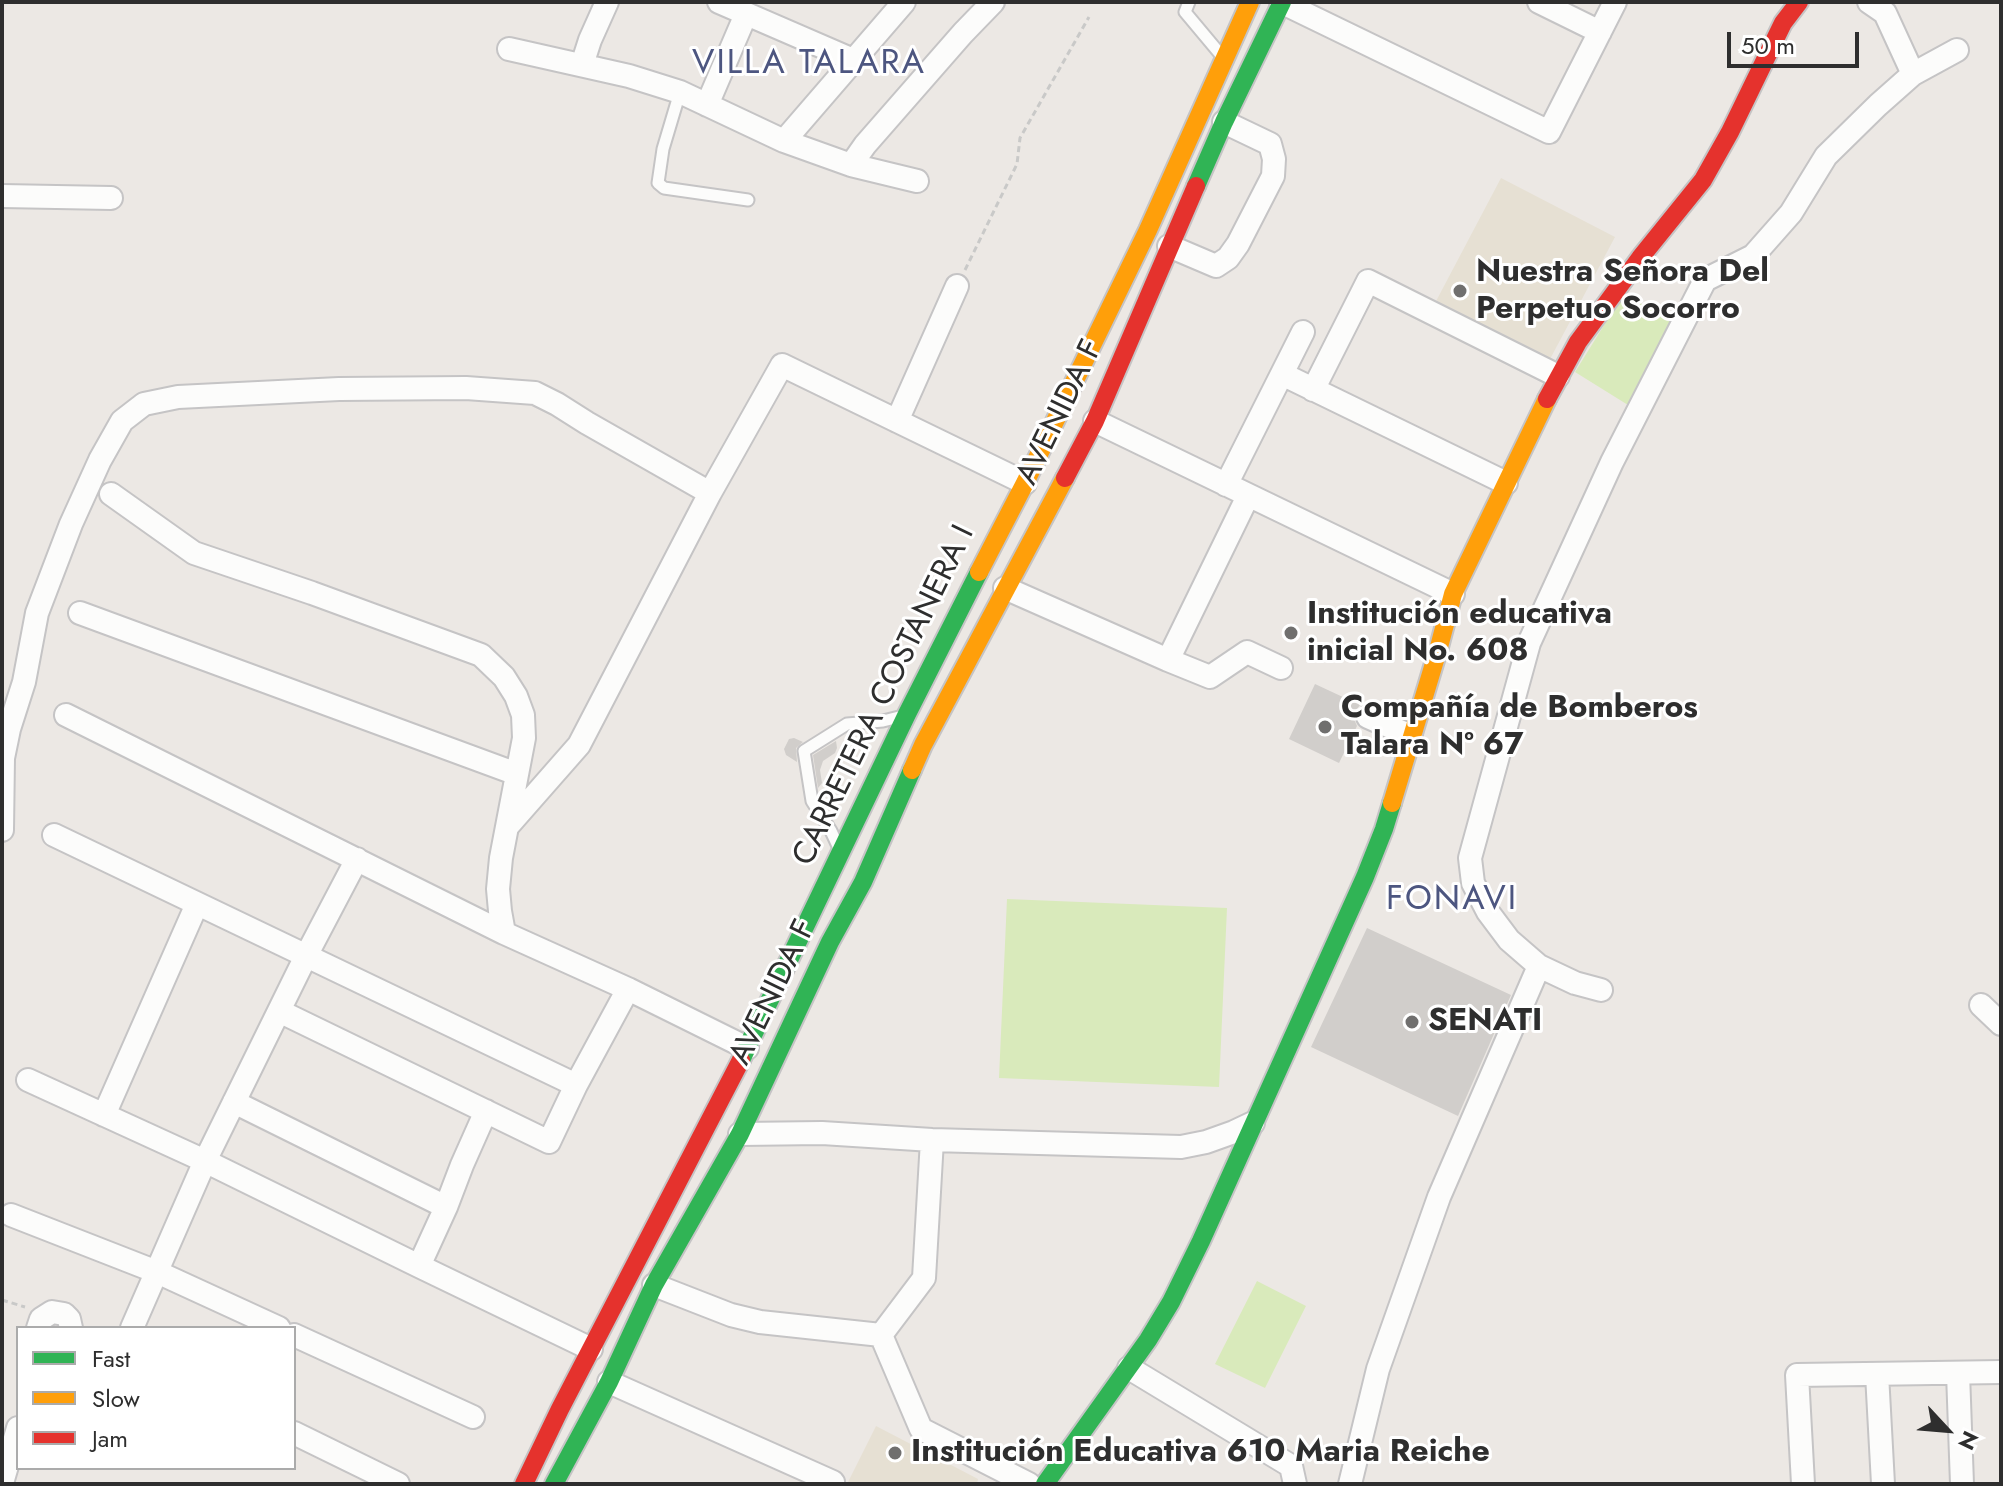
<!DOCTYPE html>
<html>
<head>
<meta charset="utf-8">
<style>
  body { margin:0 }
  #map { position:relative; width:2003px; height:1486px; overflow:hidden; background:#ece8e4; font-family:Jost,sans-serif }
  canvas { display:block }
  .frame { position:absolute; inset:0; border:4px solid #2e2e2e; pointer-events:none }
  .legend { position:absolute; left:16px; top:1326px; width:280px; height:144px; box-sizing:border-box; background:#fff; border:2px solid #ababab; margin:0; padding:10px 14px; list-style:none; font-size:24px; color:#2e2e2e }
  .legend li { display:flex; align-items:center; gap:16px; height:40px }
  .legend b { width:40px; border:2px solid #ababab }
  .north { position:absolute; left:1907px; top:1390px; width:80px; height:80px; -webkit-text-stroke:6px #fff; paint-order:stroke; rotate:116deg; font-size:22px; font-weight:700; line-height:32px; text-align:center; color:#2e2e2e }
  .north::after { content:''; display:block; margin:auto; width:28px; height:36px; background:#2e2e2e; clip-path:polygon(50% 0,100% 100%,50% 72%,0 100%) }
  .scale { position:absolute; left:1727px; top:32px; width:132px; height:36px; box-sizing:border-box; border:4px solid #2e2e2e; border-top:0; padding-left:10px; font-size:24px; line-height:28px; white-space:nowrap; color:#2e2e2e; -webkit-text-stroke:6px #fff; paint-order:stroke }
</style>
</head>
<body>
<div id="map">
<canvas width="2003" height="1486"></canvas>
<div class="frame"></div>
<ul class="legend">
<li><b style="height:10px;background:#30b455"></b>Fast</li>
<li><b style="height:10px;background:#ff9f0a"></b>Slow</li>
<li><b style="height:10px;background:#e5322d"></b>Jam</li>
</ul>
<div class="north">N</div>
<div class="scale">50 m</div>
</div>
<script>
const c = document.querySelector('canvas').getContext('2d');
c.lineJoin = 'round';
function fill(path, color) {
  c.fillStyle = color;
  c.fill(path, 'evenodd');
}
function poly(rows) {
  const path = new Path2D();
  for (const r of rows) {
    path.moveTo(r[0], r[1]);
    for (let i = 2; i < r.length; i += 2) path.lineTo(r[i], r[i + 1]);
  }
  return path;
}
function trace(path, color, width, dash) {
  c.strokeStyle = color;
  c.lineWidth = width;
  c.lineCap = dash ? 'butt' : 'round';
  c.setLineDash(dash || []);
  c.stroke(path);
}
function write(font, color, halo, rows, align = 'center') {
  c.font = font + ' Jost,sans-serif';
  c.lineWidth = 6;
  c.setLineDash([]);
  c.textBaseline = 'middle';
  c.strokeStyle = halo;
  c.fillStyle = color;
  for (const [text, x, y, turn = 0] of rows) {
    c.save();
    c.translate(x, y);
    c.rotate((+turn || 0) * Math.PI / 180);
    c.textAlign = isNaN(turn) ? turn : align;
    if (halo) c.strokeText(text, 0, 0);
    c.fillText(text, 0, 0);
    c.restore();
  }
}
fill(poly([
  [1501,178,1615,237,1549,361,1434,305],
  [876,1426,978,1479,977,1484,847,1484]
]), '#e6e0d3');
fill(poly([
  [1624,293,1677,326,1628,405,1575,372],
  [1007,899,1227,908,1219,1087,999,1078],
  [1257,1281,1306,1306,1265,1388,1215,1364]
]), '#d9eabb');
fill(poly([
  [1315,684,1360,705,1355,712,1354,719,1357,726,1339,763,1289,739],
  [794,738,803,742,796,748,797,762,786,755,784,749,789,739],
  [836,741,837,748,835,753,823,761,820,770,822,783,818,788,813,755],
  [1367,928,1511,995,1458,1116,1311,1047]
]), '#d1cecb');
const lane = poly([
  [1189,2,1185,12,1221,55],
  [680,92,663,149,658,183,664,188,748,200],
  [838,846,831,831,812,801,804,751,847,724,883,721,899,717]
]);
const street = poly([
  [719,2,853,60],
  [1281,2,1549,132,1615,2],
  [1539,2,1600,32],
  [1869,2,1885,13,1913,74,1957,50],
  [509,49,629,76,680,92,784,141,851,165,917,181],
  [582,65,590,40,607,2],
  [707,105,746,14],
  [784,141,904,2],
  [851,165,865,145,963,33,993,2],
  [2,196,111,198],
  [1169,246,1216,266,1228,258,1238,244,1273,176,1274,159,1270,144,1224,122],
  [1282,374,1506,483],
  [1313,390,1368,281,1558,376],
  [897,421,957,286],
  [1095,421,1453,594],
  [1226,485,1303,332],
  [111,494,194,553,312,593,481,655,504,677,516,696,523,715,524,738,501,858,498,889,500,911,504,933],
  [1005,588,1168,660,1210,677,1247,652,1281,668],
  [80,613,517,774],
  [1168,660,1248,496],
  [66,715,504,933,628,989,747,1048],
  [1368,717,1411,736],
  [507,827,579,745,710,493,782,365,1025,483],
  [2,830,3,758,9,729,24,682,37,613,71,524,100,460,122,421,144,404,178,397,339,389,466,388,535,393,557,404,587,423,710,493],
  [54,835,576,1085],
  [1601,990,1575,983,1539,966,1509,940,1488,912,1473,883,1470,858,1529,643,1612,462,1705,280,1753,256,1791,213,1826,156,1878,105,1913,74],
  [1981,1005,2001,1024],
  [279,1011,549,1142,576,1085,628,989],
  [28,1080,205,1161,419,1266,591,1349],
  [234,1102,446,1207],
  [104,1115,197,904],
  [740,1134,822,1133,932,1140,1181,1147,1206,1142,1234,1132,1253,1123],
  [932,1140,924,1278,881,1335,921,1429,1029,1484],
  [11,1215,157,1272,279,1328],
  [419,1266,446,1207,462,1165,486,1111],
  [654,1285,731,1315,760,1322,881,1335],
  [38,1328,41,1319,52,1312,64,1314,69,1319,71,1328],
  [132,1328,205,1161,306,956,357,859],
  [294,1335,473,1417],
  [1129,1368,1291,1466,1295,1484],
  [1958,1373,1962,1484],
  [1877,1374,1883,1484],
  [609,1382,833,1482,832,1484],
  [294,1433,398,1484],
  [2,1483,18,1428],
  [1350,1484,1378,1369,1439,1197,1539,966],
  [1803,1484,1797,1375,2001,1372]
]);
const fast = poly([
  [1196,186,1224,122,1282,2],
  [741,1060,907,714,979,572],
  [554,1484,609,1382,654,1285,740,1134,830,942,863,882,912,770],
  [1045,1484,1148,1340,1171,1302,1201,1241,1365,877,1384,829,1392,803]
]);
const slow = poly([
  [979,572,1025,483,1148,230,1250,2],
  [912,770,923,745,1065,478],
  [1392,803,1439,647,1453,594,1547,399]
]);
const jam = poly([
  [1547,399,1578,342,1640,258,1703,180,1730,132,1783,23,1799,2],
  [1065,478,1095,421,1196,186],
  [524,1484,560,1409,741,1060]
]);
trace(lane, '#c5c4c5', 15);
trace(street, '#c5c4c5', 26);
trace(fast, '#c5c4c5', 22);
trace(slow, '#c5c4c5', 22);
trace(jam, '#c5c4c5', 22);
trace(poly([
  [965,270,1017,164,1020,138,1089,17],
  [2,1300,25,1307]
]), '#c9c9c8', 3, [6, 4]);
trace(lane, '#fcfcfb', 11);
trace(street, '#fcfcfb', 22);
trace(fast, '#30b455', 18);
trace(slow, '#ff9f0a', 18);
trace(jam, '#e5322d', 18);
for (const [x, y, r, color] of [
  [1460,291,8,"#706f6e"],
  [1291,633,8,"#706f6e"],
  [1325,727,8,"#706f6e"],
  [1412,1022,8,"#706f6e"],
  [895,1453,8,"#706f6e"]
]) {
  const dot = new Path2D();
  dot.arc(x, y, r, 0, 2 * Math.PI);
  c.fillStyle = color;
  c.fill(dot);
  trace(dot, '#fff', 3);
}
write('bold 32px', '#2e2e2e', '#fff', [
  ["Nuestra Señora Del",1476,273],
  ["Perpetuo Socorro",1476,310],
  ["Institución educativa",1307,615],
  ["inicial No. 608",1307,652],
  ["Compañía de Bomberos",1341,709],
  ["Talara Nº 67",1341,746],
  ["SENATI",1428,1022],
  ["Institución Educativa 610 Maria Reiche",911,1453]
], 'left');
write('32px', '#2e2e2e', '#fff', [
  ["AVENIDA F",1061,413,-64],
  ["CARRETERA COSTANERA I",885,696,-64],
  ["AVENIDA F",774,993,-64]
]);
c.letterSpacing = '2px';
write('34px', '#4d5680', '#fff', [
  ["VILLA TALARA",809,65],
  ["FONAVI",1452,901]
]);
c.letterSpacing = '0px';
</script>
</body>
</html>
